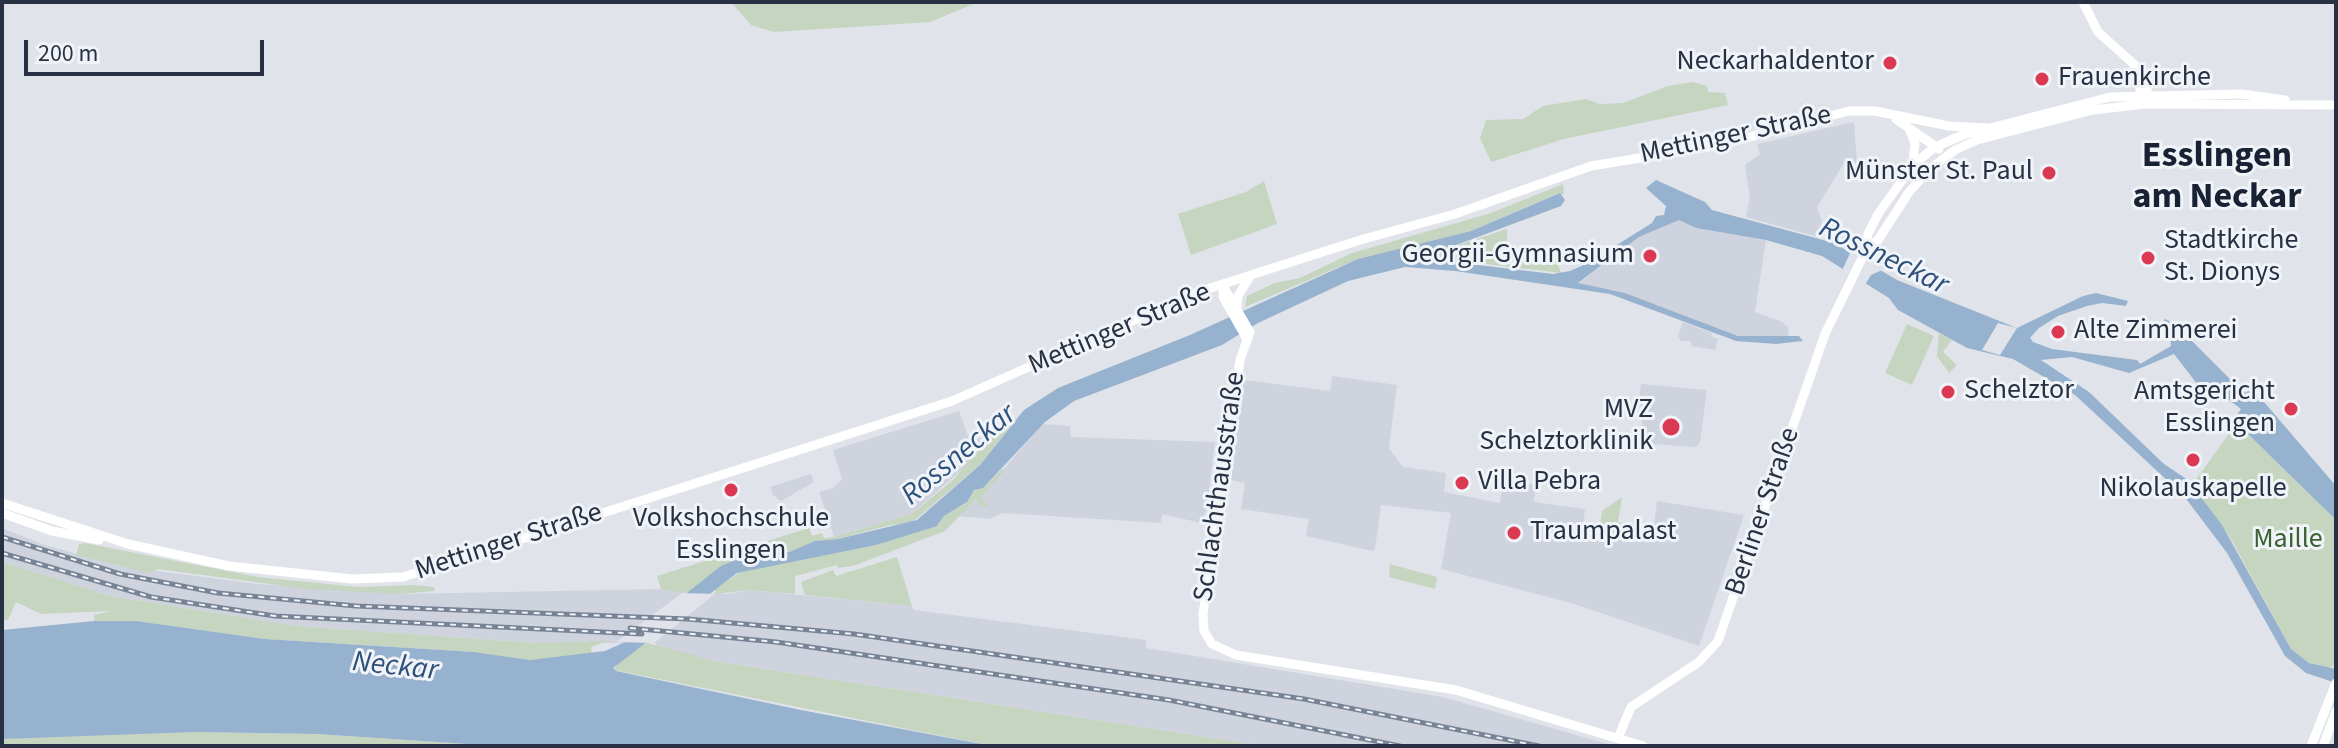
<!DOCTYPE html>
<html>
<head>
<meta charset="utf-8">
<style>
  body { margin:0 }
  #map { position:relative; width:2338px; height:748px; overflow:hidden; background:#e0e4ea; font-family:"Source Sans 3",sans-serif }
  canvas { display:block }
  .frame { position:absolute; inset:0; border:4px solid #273143; pointer-events:none }
  .scale { position:absolute; left:24px; top:40px; width:240px; height:36px; box-sizing:border-box; border:4px solid #273143; border-top:0; padding-left:10px; font-size:24px; line-height:28px; white-space:nowrap; color:#273143; -webkit-text-stroke:6px #f0f3f7; paint-order:stroke }
</style>
</head>
<body>
<div id="map">
<canvas width="2338" height="748"></canvas>
<div class="frame"></div>
<div class="scale">200 m</div>
</div>
<script>
const c = document.querySelector('canvas').getContext('2d');
c.lineJoin = 'round';
function fill(path, color) {
  c.fillStyle = color;
  c.fill(path, 'evenodd');
}
function poly(rows) {
  const path = new Path2D();
  for (const r of rows) {
    path.moveTo(r[0], r[1]);
    for (let i = 2; i < r.length; i += 2) path.lineTo(r[i], r[i + 1]);
  }
  return path;
}
function trace(path, color, width, dash) {
  c.strokeStyle = color;
  c.lineWidth = width;
  c.lineCap = dash ? 'butt' : 'round';
  c.setLineDash(dash || []);
  c.stroke(path);
}
function write(font, color, halo, rows, align = 'center') {
  c.font = font + ' "Source Sans 3",sans-serif';
  c.lineWidth = 6;
  c.setLineDash([]);
  c.textBaseline = 'middle';
  c.strokeStyle = halo;
  c.fillStyle = color;
  for (const [text, x, y, turn = 0] of rows) {
    c.save();
    c.translate(x, y);
    c.rotate((+turn || 0) * Math.PI / 180);
    c.textAlign = isNaN(turn) ? turn : align;
    if (halo) c.strokeText(text, 0, 0);
    c.fillText(text, 0, 0);
    c.restore();
  }
}
fill(poly([
  [1854,122,1857,163,1849,164,1846,160,1817,207,1822,222,1818,237,1746,217,1750,197,1745,165,1760,154,1757,144],
  [1679,220,1696,228,1766,240,1755,312,1782,322,1788,327,1789,338,1738,336,1625,293,1578,284,1639,237],
  [1683,322,1712,333,1711,336,1718,339,1715,350,1691,346,1691,341,1681,341,1678,336],
  [1332,376,1397,385,1389,448,1403,467,1446,473,1444,492,1500,503,1503,481,1536,485,1534,502,1585,509,1583,529,1616,534,1618,522,1654,527,1657,501,1744,515,1699,646,1571,603,1441,569,1451,513,1381,505,1375,549,1372,551,1306,536,1309,519,1241,509,1245,483,1231,480,1244,380,1330,391],
  [1641,384,1707,390,1700,443,1695,447,1640,443,1643,411,1639,401],
  [959,411,970,442,992,434,974,459,913,513,834,537,819,492,833,488,842,479,833,450],
  [1042,424,1070,426,1071,437,1215,442,1207,507,1201,523,1162,514,1161,523,1003,513,990,519,958,516,975,500,988,505,980,497],
  [811,474,814,482,781,501,773,495,770,487],
  [2,528,45,545,119,566,258,584,400,594,661,589,727,594,749,590,912,606,914,610,1146,640,1146,648,1443,697,1615,746,1264,746,719,662,658,648,655,643,537,643,296,626,110,596,2,562]
]), '#ced3dd');
fill(poly([
  [731,2,978,2,930,22,774,32,751,25],
  [1692,82,1707,86,1708,92,1725,93,1728,105,1564,139,1491,162,1480,138,1486,120,1523,119,1543,106,1586,99,1600,104,1623,103,1668,86],
  [1264,181,1277,224,1191,255,1178,214,1246,192],
  [1563,184,1564,195,1559,193,1471,231,1358,259,1245,307,1247,296,1275,283,1300,278,1352,253,1491,213],
  [1507,229,1507,243,1498,253,1500,265,1556,259,1561,273,1437,258,1440,251],
  [1907,324,1934,336,1912,385,1885,373],
  [1939,333,1952,340,1943,352,1957,365,1949,373,1937,356],
  [1017,418,980,465,910,524,890,525,838,539,815,541,789,552,780,550,735,560,689,593,661,589,657,576,809,528,812,536,822,533,824,538,834,537,913,513,953,480,992,434],
  [2236,424,2243,429,2243,437,2248,434,2336,520,2336,665,2328,668,2309,663,2291,649,2231,539,2192,485],
  [1002,469,1004,471,981,497,989,506,982,506,975,500,945,531,853,566,838,568,837,565,795,576,795,594,749,590,715,594,715,589,742,571,876,545,939,524,944,516,965,504,974,490,983,488],
  [1622,497,1616,534,1599,531,1602,511],
  [85,543,258,577,358,587,413,585,434,587,435,591,400,594,307,589,158,569,149,573,76,555,79,544],
  [897,557,912,606,805,595,801,582,833,570,836,576],
  [2,562,110,596,296,626,537,643,608,641,591,647,592,655,529,660,474,652,265,639,136,621,94,621,94,615,111,611,41,614,16,602,8,620,2,621],
  [1390,564,1437,577,1435,589,1389,577],
  [647,643,719,662,1264,746,992,746,614,670,620,658],
  [194,732,317,734,498,746,2,746,2,739,68,734]
]), '#c5d5c0');
fill(poly([
  [1656,180,1705,202,1712,210,1834,243,1897,280,2017,328,2083,296,2096,293,2128,301,2126,306,2102,303,2087,306,2058,316,2039,328,2030,338,2033,342,2052,349,2137,360,2140,364,2171,346,2170,337,2164,336,2158,328,2165,319,2175,324,2238,387,2246,393,2249,390,2264,402,2336,486,2336,520,2248,434,2241,435,2243,429,2233,421,2241,409,2213,388,2209,397,2200,396,2201,389,2174,354,2129,373,2072,357,2041,360,2089,392,2164,464,2188,480,2222,525,2291,649,2309,663,2336,669,2336,683,2306,673,2285,656,2227,553,2184,496,2075,395,2013,359,1967,348,1898,310,1889,298,1822,256,1766,240,1696,228,1679,220,1639,237,1578,283,1625,293,1738,336,1799,336,1803,341,1776,344,1736,341,1610,294,1455,271,1405,267,1348,281,1258,323,1222,345,1074,401,1045,422,983,488,974,490,967,502,944,516,937,526,876,545,737,573,613,668,616,671,801,710,992,746,498,746,317,734,194,732,2,739,2,630,94,621,136,621,265,639,474,652,530,660,605,651,625,642,721,566,735,560,780,550,789,552,815,541,838,539,917,520,980,465,1024,410,1058,388,1190,335,1358,259,1471,231,1560,193,1565,200,1561,206,1440,251,1436,256,1453,262,1553,274,1570,271,1588,263,1652,223,1656,216,1664,215,1666,206,1646,188]
]), '#97b2ce');
fill(poly([
  [1851,251,1882,270,1871,275,1865,285,1841,273],
  [1998,323,2017,328,2000,355,1982,350],
  [682,593,715,594,654,643,616,642]
]), '#e0e4ea');
trace(poly([
  [2083,2,2098,32,2145,74,2148,97],
  [2134,66,2142,97],
  [1896,119,1939,149],
  [1909,128,1915,143,1913,163],
  [1866,249,1868,234,1878,214,1913,165,1935,147,1963,135,2110,97,2242,94,2285,100],
  [1223,286,1250,332,1240,360,1203,614,1204,631,1212,644,1236,655,1456,690,1643,746],
  [1223,286,1223,297,1247,339],
  [1237,306,1238,296,1249,278],
  [2,503,128,544,229,566,352,579,403,577,952,401,1198,292,1360,240,1455,214,1591,166,1719,145,1849,111,1875,111,1949,126,1987,128],
  [2,513,52,531,99,540],
  [1618,738,1631,707,1699,662,1718,641,1825,334,1866,250,1878,240,1909,192,1931,168,1955,150,1977,140,2093,110,2145,104,2336,105],
  [2311,746,2336,683],
  [2323,746,2336,711]
]), '#fff', 9);
const rail = poly([
  [2,537,120,574,218,593,356,606,688,619,854,634,1304,699,1539,746],
  [2,553,151,597,275,616,642,634],
  [630,628,776,642,1169,700,1400,746]
]);
trace(rail, '#788395', 5);
trace(rail, '#f0f3f7', 2, [6]);
for (const [x, y, r, color] of [
  [1890,63,8,"#db3951"],
  [2042,79,8,"#db3951"],
  [2049,173,8,"#db3951"],
  [1650,256,8,"#db3951"],
  [2148,258,8,"#db3951"],
  [2058,332,8,"#db3951"],
  [1948,392,8,"#db3951"],
  [2291,409,8,"#db3951"],
  [1671,427,10,"#db3951"],
  [2193,460,8,"#db3951"],
  [1462,483,8,"#db3951"],
  [731,490,8,"#db3951"],
  [1514,533,8,"#db3951"]
]) {
  const dot = new Path2D();
  dot.arc(x, y, r, 0, 2 * Math.PI);
  c.fillStyle = color;
  c.fill(dot);
  trace(dot, '#f0f3f7', 3);
}
write('28px', '#273143', '#f0f3f7', [
  ["Neckarhaldentor",1874,63,"right"],
  ["Frauenkirche",2058,79],
  ["Münster St. Paul",2033,173,"right"],
  ["Stadtkirche",2164,242],
  ["St. Dionys",2164,274],
  ["Georgii-Gymnasium",1634,256,"right"],
  ["Alte Zimmerei",2074,332],
  ["Schelztor",1964,392],
  ["Amtsgericht",2275,393,"right"],
  ["Esslingen",2275,425,"right"],
  ["MVZ",1653,411,"right"],
  ["Schelztorklinik",1653,443,"right"],
  ["Villa Pebra",1478,483],
  ["Nikolauskapelle",2193,490,"center"],
  ["Volkshochschule",731,520,"center"],
  ["Esslingen",731,552,"center"],
  ["Traumpalast",1530,533]
], 'left');
write('28px', '#273143', '#f0f3f7', [
  ["Mettinger Straße",1736,136,-12],
  ["Mettinger Straße",1120,330,-23],
  ["Schlachthausstraße",1221,487,-82],
  ["Berliner Straße",1764,512,-71],
  ["Mettinger Straße",509,543,-18]
]);
write('28px', '#3b6133', '#f0f3f7', [
  ["Maille",2288,541]
]);
write('italic 30px', '#2d507b', '#f0f3f7', [
  ["Rossneckar",1883,258,26],
  ["Rossneckar",960,456,-40],
  ["Neckar",395,668,6]
]);
write('bold 36px', '#192234', '#f0f3f7', [
  ["Esslingen",2217,158],
  ["am Neckar",2217,199]
]);
</script>
</body>
</html>
